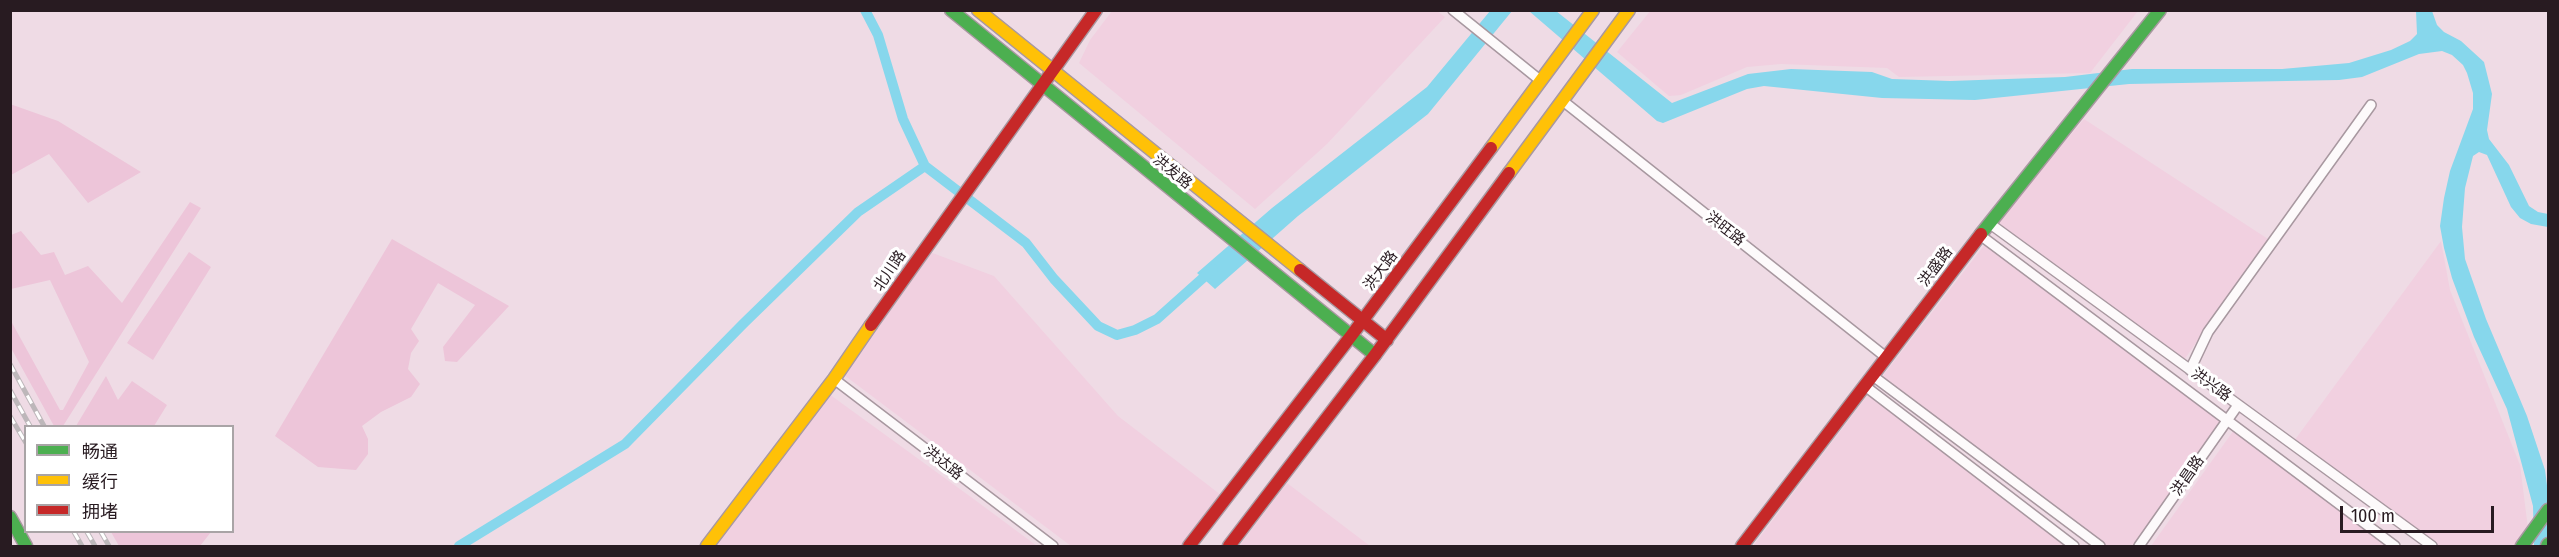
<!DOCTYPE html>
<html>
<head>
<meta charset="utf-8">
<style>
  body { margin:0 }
  #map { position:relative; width:2559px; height:557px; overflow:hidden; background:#efdbe5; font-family:"Fira Sans Condensed","Noto Sans SC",sans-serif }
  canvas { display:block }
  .frame { position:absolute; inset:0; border:12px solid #281b21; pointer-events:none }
  .legend { position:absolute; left:24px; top:425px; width:210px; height:108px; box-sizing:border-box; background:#fff; border:2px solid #a9a4a6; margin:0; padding:8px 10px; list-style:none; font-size:18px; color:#281b21 }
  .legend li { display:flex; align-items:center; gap:12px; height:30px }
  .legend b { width:30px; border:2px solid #a9a4a6 }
  .scale { position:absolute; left:2340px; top:506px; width:154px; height:27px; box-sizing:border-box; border:3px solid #281b21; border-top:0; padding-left:8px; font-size:18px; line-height:21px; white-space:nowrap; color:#281b21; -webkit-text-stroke:4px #fff; paint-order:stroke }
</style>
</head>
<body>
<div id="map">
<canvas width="2559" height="557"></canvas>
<div class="frame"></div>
<ul class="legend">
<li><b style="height:8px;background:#4caf50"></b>畅通</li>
<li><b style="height:8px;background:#ffc107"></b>缓行</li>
<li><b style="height:8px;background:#c62828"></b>拥堵</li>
</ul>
<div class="scale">100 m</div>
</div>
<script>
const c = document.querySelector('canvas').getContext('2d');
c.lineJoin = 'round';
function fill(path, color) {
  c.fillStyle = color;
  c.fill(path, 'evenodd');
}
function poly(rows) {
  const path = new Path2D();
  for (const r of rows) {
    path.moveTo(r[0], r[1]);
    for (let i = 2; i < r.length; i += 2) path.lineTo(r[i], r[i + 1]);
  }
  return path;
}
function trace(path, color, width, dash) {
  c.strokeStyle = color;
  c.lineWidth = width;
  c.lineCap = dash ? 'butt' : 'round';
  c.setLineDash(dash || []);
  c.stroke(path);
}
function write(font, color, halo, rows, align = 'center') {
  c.font = font + ' "Fira Sans Condensed","Noto Sans SC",sans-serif';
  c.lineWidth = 6;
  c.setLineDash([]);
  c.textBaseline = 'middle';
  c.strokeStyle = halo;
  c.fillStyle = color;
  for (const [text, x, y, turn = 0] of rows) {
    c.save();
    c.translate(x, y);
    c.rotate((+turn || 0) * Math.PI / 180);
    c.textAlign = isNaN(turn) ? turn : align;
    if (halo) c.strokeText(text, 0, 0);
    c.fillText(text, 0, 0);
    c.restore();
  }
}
fill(poly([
  [1651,10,2138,10,2138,11,2090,73,1899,77,1887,68,1781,64,1747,67,1681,95,1669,96,1617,52],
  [1437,11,1445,17,1327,144,1255,209,1079,63,1090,40,1112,11],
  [2084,119,2268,239,2184,360,1996,223],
  [2441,241,2450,290,2520,465,2528,529,2516,546,2439,546,2294,441],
  [1986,243,2222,421,2135,546,2105,546,1881,378],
  [930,252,994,276,1118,416,1221,495,1182,546,1071,546,844,375],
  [1870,392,2068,546,1753,546],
  [829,394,975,500,1037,546,714,546],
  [2234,430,2390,546,2151,546],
  [1287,483,1370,546,1239,546]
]), '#f1d0e0');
fill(poly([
  [10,104,58,121,141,172,88,203,49,154,11,175],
  [190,202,201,208,63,426,54,426,11,348,11,321,60,410,63,410,89,362,50,280,11,289,11,235,21,231,41,255,54,252,65,275,88,266,122,303],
  [392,239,509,306,457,362,445,361,443,347,475,305,438,283,411,329,419,341,411,353,408,369,420,384,411,397,381,412,362,426,368,439,368,454,356,470,318,467,275,436],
  [189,252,211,267,153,360,127,343],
  [106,376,118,400,132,381,167,405,154,426,76,426],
  [111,532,211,532,200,546,119,546]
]), '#edc5d9');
fill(poly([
  [1490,11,1512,11,1428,114,1298,216,1215,289,1197,273,1272,208,1427,87],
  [1529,11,1556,11,1672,103,1748,74,1791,69,1872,72,1892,79,1950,81,2065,77,2132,69,2282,69,2349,63,2391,50,2410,41,2417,34,2416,11,2432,11,2437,25,2444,32,2461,41,2484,62,2492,94,2487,130,2489,139,2509,165,2529,206,2538,212,2548,214,2548,227,2531,224,2520,218,2511,207,2487,155,2479,152,2473,156,2465,188,2462,227,2465,259,2486,319,2527,416,2545,470,2548,493,2548,546,2534,546,2533,506,2507,409,2474,337,2452,278,2444,248,2440,226,2444,198,2450,171,2473,109,2473,93,2467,73,2463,65,2452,55,2442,51,2419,54,2362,77,2339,80,2129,84,1975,100,1882,98,1764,86,1747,89,1663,123,1657,121]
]), '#87d7ec');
trace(poly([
  [865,10,878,35,903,119,925,166,1026,243,1054,279,1098,326,1117,335,1135,330,1157,319,1213,269],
  [459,546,625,444,743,324,858,212,925,166]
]), '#87d7ec', 10);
const street = poly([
  [1453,10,1541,81],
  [1563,101,1887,358],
  [1989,223,2432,546],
  [1980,235,2395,546],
  [2190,370,2208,332,2371,105],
  [1873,376,2100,546],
  [834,379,1053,546],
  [1865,386,2074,546],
  [2139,546,2238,405]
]);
const fast = poly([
  [951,10,1375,355],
  [1981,234,2160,10],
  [10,517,26,546],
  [2522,546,2548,510],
  [2547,546,2548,544]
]);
const slow = poly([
  [978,10,1300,270],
  [1491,148,1593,10],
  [1509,173,1629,10],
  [707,546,834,379,871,325]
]);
const jam = poly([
  [1300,270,1387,340],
  [871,325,1096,10],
  [1189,546,1351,336,1491,148],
  [1229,546,1375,355,1509,173],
  [1742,546,1981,234]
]);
trace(street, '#a898a0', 12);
trace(fast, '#a898a0', 15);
trace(slow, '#a898a0', 15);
trace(jam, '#a898a0', 15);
trace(street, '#fdfafb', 9);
trace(fast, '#4caf50', 12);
trace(slow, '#ffc107', 12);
trace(jam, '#c62828', 12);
const rail = poly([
  [10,364,44,426],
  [10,390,30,426],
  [10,416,26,443],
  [74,532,82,546],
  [87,532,95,546],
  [101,532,109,546]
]);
trace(rail, '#bdb7ba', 5);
trace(rail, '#fff', 3, [9]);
write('15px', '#281b21', '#fff', [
  ["洪发路",1172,172,39],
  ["洪旺路",1725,229,38],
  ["洪盛路",1936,267,-53],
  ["北川路",890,271,-56],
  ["洪大路",1381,271,-53],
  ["洪兴路",2211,385,36],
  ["洪达路",943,463,38],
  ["洪昌路",2188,476,-55]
]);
</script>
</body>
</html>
